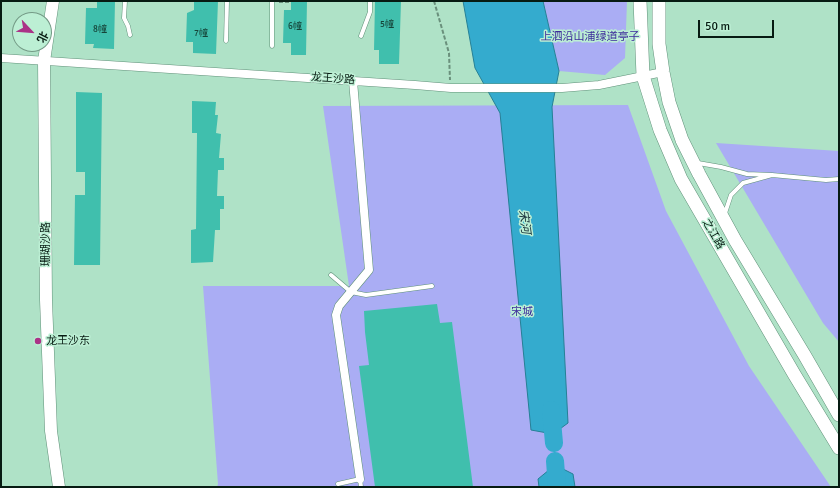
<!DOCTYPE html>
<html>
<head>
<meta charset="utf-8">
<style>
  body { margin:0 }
  #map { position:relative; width:840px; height:488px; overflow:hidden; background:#afe2c7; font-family:Signika,"Noto Sans SC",sans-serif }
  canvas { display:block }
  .frame { position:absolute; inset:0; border:2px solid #071b12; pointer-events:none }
  .north { position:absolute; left:12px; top:12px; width:40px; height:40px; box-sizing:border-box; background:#bcefd4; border:1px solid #749a86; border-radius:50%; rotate:116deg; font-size:11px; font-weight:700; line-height:16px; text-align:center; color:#071b12 }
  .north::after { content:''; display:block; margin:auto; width:14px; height:18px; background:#ab3287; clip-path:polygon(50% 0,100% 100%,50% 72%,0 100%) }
  .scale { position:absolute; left:698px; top:20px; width:76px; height:18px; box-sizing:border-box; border:2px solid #071b12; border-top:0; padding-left:5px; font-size:12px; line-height:14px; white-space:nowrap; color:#071b12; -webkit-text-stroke:3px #bcefd4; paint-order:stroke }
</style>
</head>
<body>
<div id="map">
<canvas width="840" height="488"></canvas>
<div class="frame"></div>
<div class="north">北</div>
<div class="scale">50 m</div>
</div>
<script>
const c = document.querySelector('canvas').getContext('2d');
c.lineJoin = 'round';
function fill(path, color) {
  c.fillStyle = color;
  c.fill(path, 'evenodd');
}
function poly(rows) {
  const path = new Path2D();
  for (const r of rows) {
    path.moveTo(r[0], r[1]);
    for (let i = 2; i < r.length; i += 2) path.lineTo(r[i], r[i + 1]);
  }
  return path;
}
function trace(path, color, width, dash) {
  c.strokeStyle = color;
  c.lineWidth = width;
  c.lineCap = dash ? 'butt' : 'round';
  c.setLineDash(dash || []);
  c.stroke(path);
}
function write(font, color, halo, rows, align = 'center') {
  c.font = font + ' Signika,"Noto Sans SC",sans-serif';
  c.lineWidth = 3;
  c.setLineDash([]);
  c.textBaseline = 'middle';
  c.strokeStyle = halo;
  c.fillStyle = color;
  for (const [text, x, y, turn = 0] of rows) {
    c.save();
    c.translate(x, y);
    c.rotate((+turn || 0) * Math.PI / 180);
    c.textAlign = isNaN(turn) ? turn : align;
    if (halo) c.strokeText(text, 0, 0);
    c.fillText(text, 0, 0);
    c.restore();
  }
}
fill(poly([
  [543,1,627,1,625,58,605,75,559,71],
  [628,105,666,211,749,366,831,487,217,487,218,484,203,286,349,286,323,106],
  [716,143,839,151,839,342,823,323]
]), '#aaadf4');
const water = poly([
  [463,1,543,1,559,71,552,107,568,423,553,434,531,430,500,113,475,68,463,1],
  [555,465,573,474,575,487,539,487,538,479,555,465]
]);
fill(water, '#34abce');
trace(water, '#268096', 1);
trace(poly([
  [551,410,554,443],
  [555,461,557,487]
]), '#34abce', 18);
fill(poly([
  [97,1,115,1,114,49,93,48,94,44,85,44,86,8,97,8],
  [194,1,218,1,216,54,193,53,193,42,186,42,187,13,194,10],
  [291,1,307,1,306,55,291,55,291,43,283,43,284,10,291,10],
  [375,1,401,1,399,64,379,64,379,50,374,50],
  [76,92,102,93,100,265,74,265,75,195,85,195,85,172,76,172],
  [192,101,216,102,215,115,218,115,216,133,221,134,219,158,224,158,224,170,218,170,217,196,224,196,224,209,220,209,220,230,215,230,213,262,191,263,191,230,196,229,197,133,192,133],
  [437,304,440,323,452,322,473,487,375,487,359,366,369,365,365,332,364,311]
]), '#40bfad');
const lane = poly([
  [125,1,124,18,128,26,130,35],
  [361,36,370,12,370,1],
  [226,41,227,1],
  [272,46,272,1],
  [698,163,721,167,747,174,772,175,743,183,731,195,725,213],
  [772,175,826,180,839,179],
  [331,275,351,292,366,295,432,286],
  [338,484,360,479,361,487]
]);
const street = poly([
  [1,58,415,85,451,88,562,88,599,85,663,72],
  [353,81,369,270,339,306,336,315,360,479]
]);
const secondary = poly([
  [53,1,44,61,46,300,51,431,59,487]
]);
const primary = poly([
  [640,1,643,76,660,130,681,179,794,374,839,448],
  [659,1,659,44,663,72,669,102,682,140,699,174,735,240,805,356,839,415]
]);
trace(lane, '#609179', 5);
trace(street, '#609179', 9);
trace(secondary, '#609179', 13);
trace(primary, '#609179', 14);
trace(poly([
  [434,1,449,53,450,80],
  [279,2,291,2]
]), '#6a907c', 2, [4, 2]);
trace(lane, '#fff', 4);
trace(street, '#fff', 8);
trace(secondary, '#fff', 12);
trace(primary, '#fff', 13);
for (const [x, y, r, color] of [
  [38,341,4,"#ab3287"]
]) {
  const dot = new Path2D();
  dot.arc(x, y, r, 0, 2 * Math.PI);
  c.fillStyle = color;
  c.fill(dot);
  trace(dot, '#bcefd4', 1.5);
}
write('9px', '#154439', null, [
  ["5幢",387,25],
  ["6幢",295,27],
  ["8幢",100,30],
  ["7幢",201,34]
]);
write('11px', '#3c2b9b', '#bcefd4', [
  ["上泗沿山浦绿道亭子",590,37],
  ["宋城",522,312]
]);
write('11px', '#071b12', '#bcefd4', [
  ["龙王沙路",333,79,4],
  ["之江路",713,234,60],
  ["珊瑚沙路",46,244,-90]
]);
write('11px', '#071b12', '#bcefd4', [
  ["龙王沙东",46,341]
], 'left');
write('italic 12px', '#183039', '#bcefd4', [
  ["宋河",524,222,82]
]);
</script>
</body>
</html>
